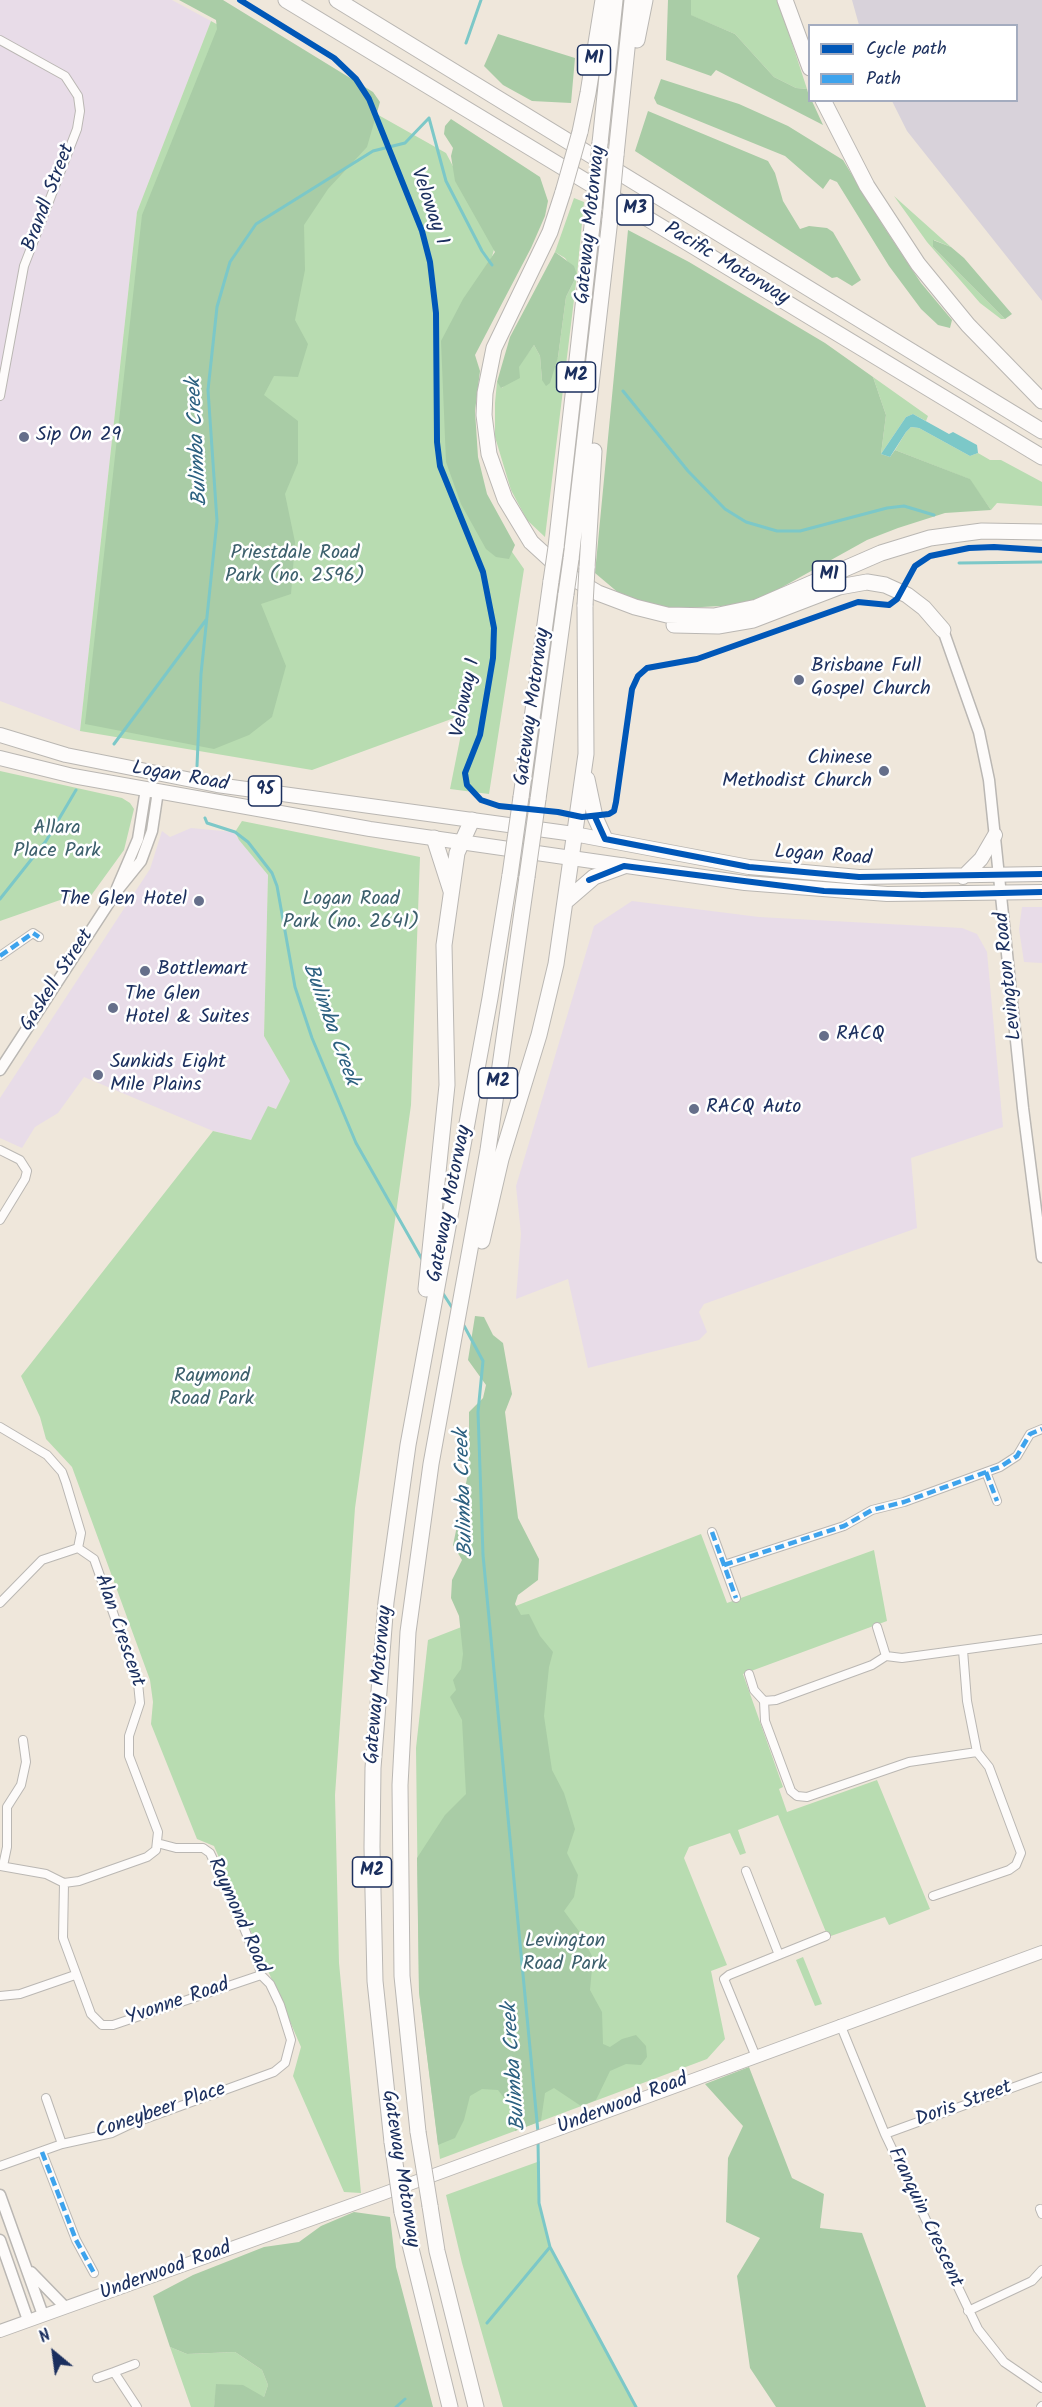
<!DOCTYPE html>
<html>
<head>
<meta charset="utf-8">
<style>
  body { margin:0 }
  #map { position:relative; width:1042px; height:2407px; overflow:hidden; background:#efe7db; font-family:Kalam,sans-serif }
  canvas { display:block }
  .legend { position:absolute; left:808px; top:24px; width:210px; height:78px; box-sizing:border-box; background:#fff; border:2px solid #a4acbf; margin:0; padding:8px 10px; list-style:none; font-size:18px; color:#1b2f5e }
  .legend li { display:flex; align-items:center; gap:12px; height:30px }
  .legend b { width:30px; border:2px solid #a4acbf }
  .north { position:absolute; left:24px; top:2323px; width:60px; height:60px; -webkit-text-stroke:4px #fff; paint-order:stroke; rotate:331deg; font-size:16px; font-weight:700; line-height:24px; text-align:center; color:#1b2f5e }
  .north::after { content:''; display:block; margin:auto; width:21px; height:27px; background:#1b2f5e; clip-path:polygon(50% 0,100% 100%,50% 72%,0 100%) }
</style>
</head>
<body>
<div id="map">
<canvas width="1042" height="2407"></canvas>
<ul class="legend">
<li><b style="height:8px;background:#0057b8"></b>Cycle path</li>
<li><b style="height:8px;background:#3da3ed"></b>Path</li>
</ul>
<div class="north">N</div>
</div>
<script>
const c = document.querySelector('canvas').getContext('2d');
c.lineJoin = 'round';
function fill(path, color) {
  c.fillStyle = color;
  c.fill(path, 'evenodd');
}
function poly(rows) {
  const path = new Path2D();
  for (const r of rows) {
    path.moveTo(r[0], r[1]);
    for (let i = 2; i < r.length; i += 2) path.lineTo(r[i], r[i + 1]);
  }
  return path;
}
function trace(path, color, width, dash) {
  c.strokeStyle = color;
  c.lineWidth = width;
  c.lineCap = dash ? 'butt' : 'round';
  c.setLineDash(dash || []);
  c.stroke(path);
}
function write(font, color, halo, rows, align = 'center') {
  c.font = font + ' Kalam,sans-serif';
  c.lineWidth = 5;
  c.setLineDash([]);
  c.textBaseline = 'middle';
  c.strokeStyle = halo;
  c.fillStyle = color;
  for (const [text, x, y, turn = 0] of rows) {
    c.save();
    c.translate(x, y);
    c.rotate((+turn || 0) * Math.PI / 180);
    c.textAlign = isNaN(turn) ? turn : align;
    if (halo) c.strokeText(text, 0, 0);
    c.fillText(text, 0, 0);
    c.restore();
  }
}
fill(poly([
  [0,0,172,0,211,21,137,212,80,731,0,701],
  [191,828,233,832,268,875,264,1036,290,1081,276,1109,269,1106,251,1140,213,1131,84,1077,58,1113,35,1127,22,1148,0,1138,0,1098,150,869,162,831,170,837],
  [632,901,759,917,962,928,977,934,987,952,1003,1127,911,1158,917,1228,704,1304,699,1312,707,1332,699,1340,588,1368,568,1279,516,1299,521,1234,516,1186,594,926],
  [1022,907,1042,907,1042,963,1024,962,1019,929]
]), '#e8dce8');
fill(poly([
  [852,0,1042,0,1042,301,907,131,892,101,1016,100,1016,26,859,25]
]), '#d8d2da');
fill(poly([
  [691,0,778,0,807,89,796,88,774,77,735,34,690,15],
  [211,21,446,153,495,246,465,351,456,410,489,519,524,569,489,794,450,789,465,714,312,770,80,731,137,212],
  [894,196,951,247,934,240,933,247,1005,319,1001,319,980,303,927,242],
  [574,198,584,202,577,275,545,537,527,520,511,490,495,437,495,403,497,382,502,388,534,345,540,356,542,380,558,357,566,297,577,275,565,258,555,252],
  [873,377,928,416,926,421,913,414,906,417,881,454,886,415],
  [911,427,919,428,970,456,978,453,990,460,1001,460,1042,482,1042,506,997,503,991,510,969,479,895,450,906,432],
  [0,771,122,798,130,803,134,809,124,850,90,897,83,892,0,921],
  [242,821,420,857,411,1105,355,1508,335,1795,339,1963,361,2193,344,2192,293,2076,301,2047,214,1846,197,1839,151,1724,153,1702,150,1680,72,1467,46,1439,40,1417,21,1376,213,1131,251,1140,268,1106,276,1109,290,1081,264,1036,268,875,239,840,235,832],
  [701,1534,727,1603,874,1550,887,1621,743,1674,783,1787,779,1789,787,1812,877,1780,930,1909,889,1925,885,1917,828,1937,778,1815,738,1830,746,1853,740,1855,730,1833,689,1847,684,1858,727,1965,711,1971,725,2039,707,2059,440,2159,419,1992,416,1748,428,1640],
  [803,1957,822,2004,815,2006,796,1960],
  [540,2161,539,2203,550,2247,636,2407,503,2407,462,2263,446,2195],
  [170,2347,187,2354,235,2352,262,2370,268,2385,264,2397,217,2384,214,2407,191,2407]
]), '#b8dcb1');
fill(poly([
  [179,0,223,0,373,92,380,102,367,147,328,189,304,225,305,270,295,320,308,344,298,377,274,376,264,395,298,421,298,463,285,494,295,542,291,594,261,604,286,666,272,717,249,735,214,749,85,724,142,215,217,29,216,20],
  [668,0,691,0,691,15,735,34,774,77,796,88,807,89,810,100,812,101,823,125,716,70,711,76,666,60],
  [498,34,575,58,571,103,532,101,503,85,484,66],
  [661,79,739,104,788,126,843,160,882,224,921,283,952,320,950,328,938,325,921,309,889,266,837,182,830,179,823,189,785,156,657,104,654,98],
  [648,111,768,161,775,173,783,201,800,229,809,226,827,228,833,232,861,280,852,286,837,277,832,278,635,151],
  [451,119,540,177,548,201,545,216,531,248,475,355,480,371,475,411,478,457,487,494,515,545,509,559,496,557,486,549,461,504,446,462,441,341,463,299,495,252,455,181,451,156,453,148,444,134,445,126],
  [628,230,689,262,825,343,873,377,886,415,881,454,890,457,895,450,970,479,991,510,945,513,898,528,867,540,768,595,740,605,683,608,654,606,627,600,595,573],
  [933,240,951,247,964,258,1012,314,1005,319,933,247],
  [555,252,574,266,577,275,566,297,558,357,550,383,546,386,542,380,540,356,534,345,519,367,520,378,501,388,497,382,510,337],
  [475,1316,484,1317,493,1335,503,1343,512,1394,505,1412,518,1518,539,1559,538,1580,518,1595,515,1604,521,1615,529,1614,540,1636,553,1652,549,1667,544,1716,552,1770,564,1793,575,1829,567,1853,578,1875,574,1897,564,1911,581,1934,593,1958,590,1990,602,2012,603,2044,610,2047,622,2039,636,2035,646,2046,647,2057,641,2065,626,2064,610,2071,596,2100,581,2106,554,2088,545,2093,541,2121,515,2131,514,2111,498,2090,482,2089,470,2096,464,2120,455,2138,438,2145,419,1992,417,1858,445,1815,466,1794,462,1720,450,1697,456,1690,453,1680,461,1669,463,1654,459,1616,451,1598,452,1580,462,1560,453,1545,469,1469,469,1412,483,1398,486,1385,468,1360],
  [749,2067,792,2178,824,2194,820,2228,862,2233,926,2407,776,2407,750,2368,737,2276,760,2238,726,2222,728,2158,743,2126,705,2084],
  [354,2212,390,2217,396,2267,433,2407,214,2407,216,2384,243,2385,264,2397,268,2385,262,2370,235,2352,187,2354,170,2347,153,2296,193,2275,264,2247,299,2242,321,2226]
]), '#a9cca6');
fill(poly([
  [913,414,949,434,953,432,977,445,978,453,970,456,919,428,911,427,906,432,890,457,881,454,906,417]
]), '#7cc8c8');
trace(poly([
  [466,43,481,0],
  [429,118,446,181,482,251,492,265],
  [623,391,688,471,725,509,746,522,777,531,800,531,887,508,904,506,934,515],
  [959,563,1042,562],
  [114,744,206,620],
  [197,766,201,674,217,521,208,390,217,307,230,262,256,224,373,151,405,143,429,118],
  [205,818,207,823,235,832,248,842,272,873,277,886,295,987,312,1038,356,1143,423,1261],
  [0,899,46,841,76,790],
  [442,1292,453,1309],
  [462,1322,483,1361,478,1412,483,1555,538,2132],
  [538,2141,539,2203,550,2247,636,2407],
  [487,2323,550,2247],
  [396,2407,405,2399]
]), '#7cc8c8', 3);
const minor = poly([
  [0,40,65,76,78,96,80,111,77,129,24,266,0,396],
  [0,956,33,933,39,937],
  [0,1150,20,1160,27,1171,25,1179,0,1220],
  [0,1427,47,1455,62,1472,66,1483,81,1533,78,1548,94,1559,138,1683,140,1703,129,1736,129,1756,158,1832,156,1850,147,1857,79,1881,64,1883,46,1874,0,1866],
  [986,1472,997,1501],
  [712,1532,736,1598],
  [724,1565,844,1526,872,1510,904,1502,1000,1467,1017,1456,1030,1434,1042,1429],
  [0,1603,42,1560,78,1548],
  [877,1627,886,1656],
  [749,1674,754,1690,764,1701,765,1721,791,1791,797,1796,807,1797,909,1762,977,1752],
  [764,1701,776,1700,872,1665,886,1656,902,1658,1042,1639],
  [3,1866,7,1847,7,1807,21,1785,26,1762,23,1740],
  [746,1871,779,1955],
  [64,1883,63,1938,91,2014,102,2025,113,2025,261,1975],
  [933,1896,1009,1870,1016,1865,1021,1853,989,1767,977,1752,967,1701,963,1650],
  [0,1996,20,1994,75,1975],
  [840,2024,885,2134,978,2329,1004,2362,1042,2388],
  [756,2057,724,1979,729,1975,826,1936],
  [46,2098,62,2144],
  [885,2134,1042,2077],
  [42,2152,76,2240,94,2273],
  [0,2166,62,2144,112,2133,131,2124,274,2072,285,2063,291,2040,280,2005,270,1984,261,1975,258,1962,235,1906,210,1853,203,1848,176,1848,157,1843],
  [1040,2209,1042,2214],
  [968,2311,1032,2281,1042,2270],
  [114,2372,135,2364],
  [97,2378,114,2372,137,2407],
  [1041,2407,1042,2406]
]);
const tertiary = poly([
  [943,630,979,732,989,780,1023,1108,1042,1257],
  [117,888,138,839,146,789],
  [0,1070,116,892,141,861,152,831,158,791],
  [0,2195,43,2315],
  [0,2240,28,2320],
  [31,2272,65,2307]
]);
const secondary = poly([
  [0,2331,382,2194,1042,1952]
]);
const primary = poly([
  [0,735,66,755,217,785,574,834,749,867,859,877,1042,874],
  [0,758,73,776,370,829,745,883,887,894,1042,892],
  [963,877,981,859,995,835]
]);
const motorway = poly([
  [286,0,1042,457],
  [337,0,1042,431],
  [785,0,810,68],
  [637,40,645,0],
  [823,100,867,186,918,264,968,325,1042,401],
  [580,132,588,93,603,0],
  [600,143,615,0],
  [616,155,632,0],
  [563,192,550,232,494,348,485,393,484,415,489,454,505,499,531,542,566,574,598,593,635,607,667,615,714,616,757,607,881,553,930,538,982,531,1042,532],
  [556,547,594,208],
  [571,559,610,219],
  [587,568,594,451],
  [674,625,718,626,753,620,839,587,867,582,885,585,907,595,924,608,943,630],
  [587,779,595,817,605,839],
  [521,797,551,581],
  [538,799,566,594],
  [434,838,451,891],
  [565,902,594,877,624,866],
  [482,1241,501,1159,539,1035,556,964,586,754,585,605],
  [426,1289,447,1085,444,945,457,853,472,820],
  [418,2132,402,1976,400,1785,408,1632,431,1464,488,1150,527,877],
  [392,2142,375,1981,372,1847,373,1768,386,1602,408,1445,490,998,510,875],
  [430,2206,437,2251,476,2407],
  [402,2212,450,2407]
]);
trace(minor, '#bab7b3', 10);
trace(tertiary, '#bab7b3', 13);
trace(secondary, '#bab7b3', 14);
trace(primary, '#bab7b3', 16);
trace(motorway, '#bab7b3', 17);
trace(minor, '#fdfbfa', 8);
trace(tertiary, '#fdfbfa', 10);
trace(secondary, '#fdfbfa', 12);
trace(primary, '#fdfbfa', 14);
trace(motorway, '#fdfbfa', 15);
const motorwayBridge = poly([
  [563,192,580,132],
  [594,208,600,143],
  [610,219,616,155],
  [551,581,556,547],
  [566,594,571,559],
  [585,605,587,568],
  [510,875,521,797],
  [527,877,538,799],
  [418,2132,430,2206],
  [392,2142,402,2212]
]);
trace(motorwayBridge, '#bab7b3', 17, []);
trace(motorwayBridge, '#fdfbfa', 15);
trace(poly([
  [0,956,33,933,39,937],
  [986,1472,997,1501],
  [712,1532,736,1598],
  [724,1565,844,1526,872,1510,904,1502,1000,1467,1017,1456,1030,1434,1042,1429],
  [42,2152,76,2240,94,2273]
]), '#3da3ed', 4.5, [9, 4.5]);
trace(poly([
  [240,0,334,58,356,79,369,99,422,231,430,262,436,313,437,442,440,466,483,572,494,628,493,658,480,735,465,773,467,785,481,800,499,806,558,812,582,817,609,814,614,811,616,802,632,689,638,676,647,668,697,659,858,602,889,605,897,599,915,566,930,556,969,548,994,547,1042,550],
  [595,817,605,839,749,867,859,877,1042,874],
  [589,880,624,866,824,891,922,895,1042,892]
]), '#0057b8', 6);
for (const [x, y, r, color] of [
  [24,437,6,"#656f8a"],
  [799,680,6,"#656f8a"],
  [884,771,6,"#656f8a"],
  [199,901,6,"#656f8a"],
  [145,971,6,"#656f8a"],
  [113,1008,6,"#656f8a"],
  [824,1036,6,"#656f8a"],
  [98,1075,6,"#656f8a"],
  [694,1109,6,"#656f8a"]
]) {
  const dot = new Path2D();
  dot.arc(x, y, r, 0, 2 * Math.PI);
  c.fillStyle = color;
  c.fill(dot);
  trace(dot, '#fff', 2);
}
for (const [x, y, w] of [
  [594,60,33],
  [635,210,36],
  [576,377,39],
  [829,576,33],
  [265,791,33],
  [498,1083,39],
  [372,1872,39]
]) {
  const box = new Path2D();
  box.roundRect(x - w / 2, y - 15, w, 30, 4.5);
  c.fillStyle = '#fff';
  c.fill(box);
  trace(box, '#1b2f5e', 1.5);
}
write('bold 18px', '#1b2f5e', null, [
  ["M1",594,60],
  ["M3",635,210],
  ["M2",576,377],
  ["M1",829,576],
  ["95",265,791],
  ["M2",498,1083],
  ["M2",372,1872]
]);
write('20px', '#1b2f5e', '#fff', [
  ["Brandl Street",50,198,-69],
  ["Veloway 1",428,207,71],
  ["Gateway Motorway",592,225,-84],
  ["Pacific Motorway",726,265,31],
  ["Veloway 1",467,698,-78],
  ["Gateway Motorway",534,707,-82],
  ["Logan Road",180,778,10],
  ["Logan Road",823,857,4],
  ["Levington Road",1010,976,-96],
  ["Gaskell Street",58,981,-57],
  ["Gateway Motorway",451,1204,-79],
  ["Alan Crescent",118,1631,71],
  ["Gateway Motorway",380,1685,-85],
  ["Raymond Road",237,1916,66],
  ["Yvonne Road",178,2003,-19],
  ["Underwood Road",623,2105,-21],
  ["Doris Street",964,2105,-20],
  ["Coneybeer Place",161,2112,-19],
  ["Gateway Motorway",399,2169,81],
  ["Franquin Crescent",924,2218,65],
  ["Underwood Road",166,2272,-20]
]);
write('20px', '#1b2f5e', '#fff', [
  ["Sip On 29",36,437],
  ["Brisbane Full",811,668],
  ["Gospel Church",811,691],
  ["Chinese",872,760,"right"],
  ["Methodist Church",872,783,"right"],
  ["The Glen Hotel",187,901,"right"],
  ["Bottlemart",157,971],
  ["The Glen",125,996],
  ["Hotel & Suites",125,1019],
  ["RACQ",836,1036],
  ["Sunkids Eight",110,1064],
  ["Mile Plains",110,1087],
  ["RACQ Auto",706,1109]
], 'left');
write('20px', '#3d606d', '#fff', [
  ["Priestdale Road",295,555],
  ["Park (no. 2596)",295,578],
  ["Allara",57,830],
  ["Place Park",57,853],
  ["Logan Road",351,901],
  ["Park (no. 2641)",351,924],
  ["Raymond",212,1378],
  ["Road Park",212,1401],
  ["Levington",565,1943],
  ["Road Park",565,1966]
]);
write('italic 21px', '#2c6080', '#fff', [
  ["Bulimba Creek",199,442,-93],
  ["Bulimba Creek",329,1025,70],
  ["Bulimba Creek",466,1493,-92],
  ["Bulimba Creek",516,2067,-94]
]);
</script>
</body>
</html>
